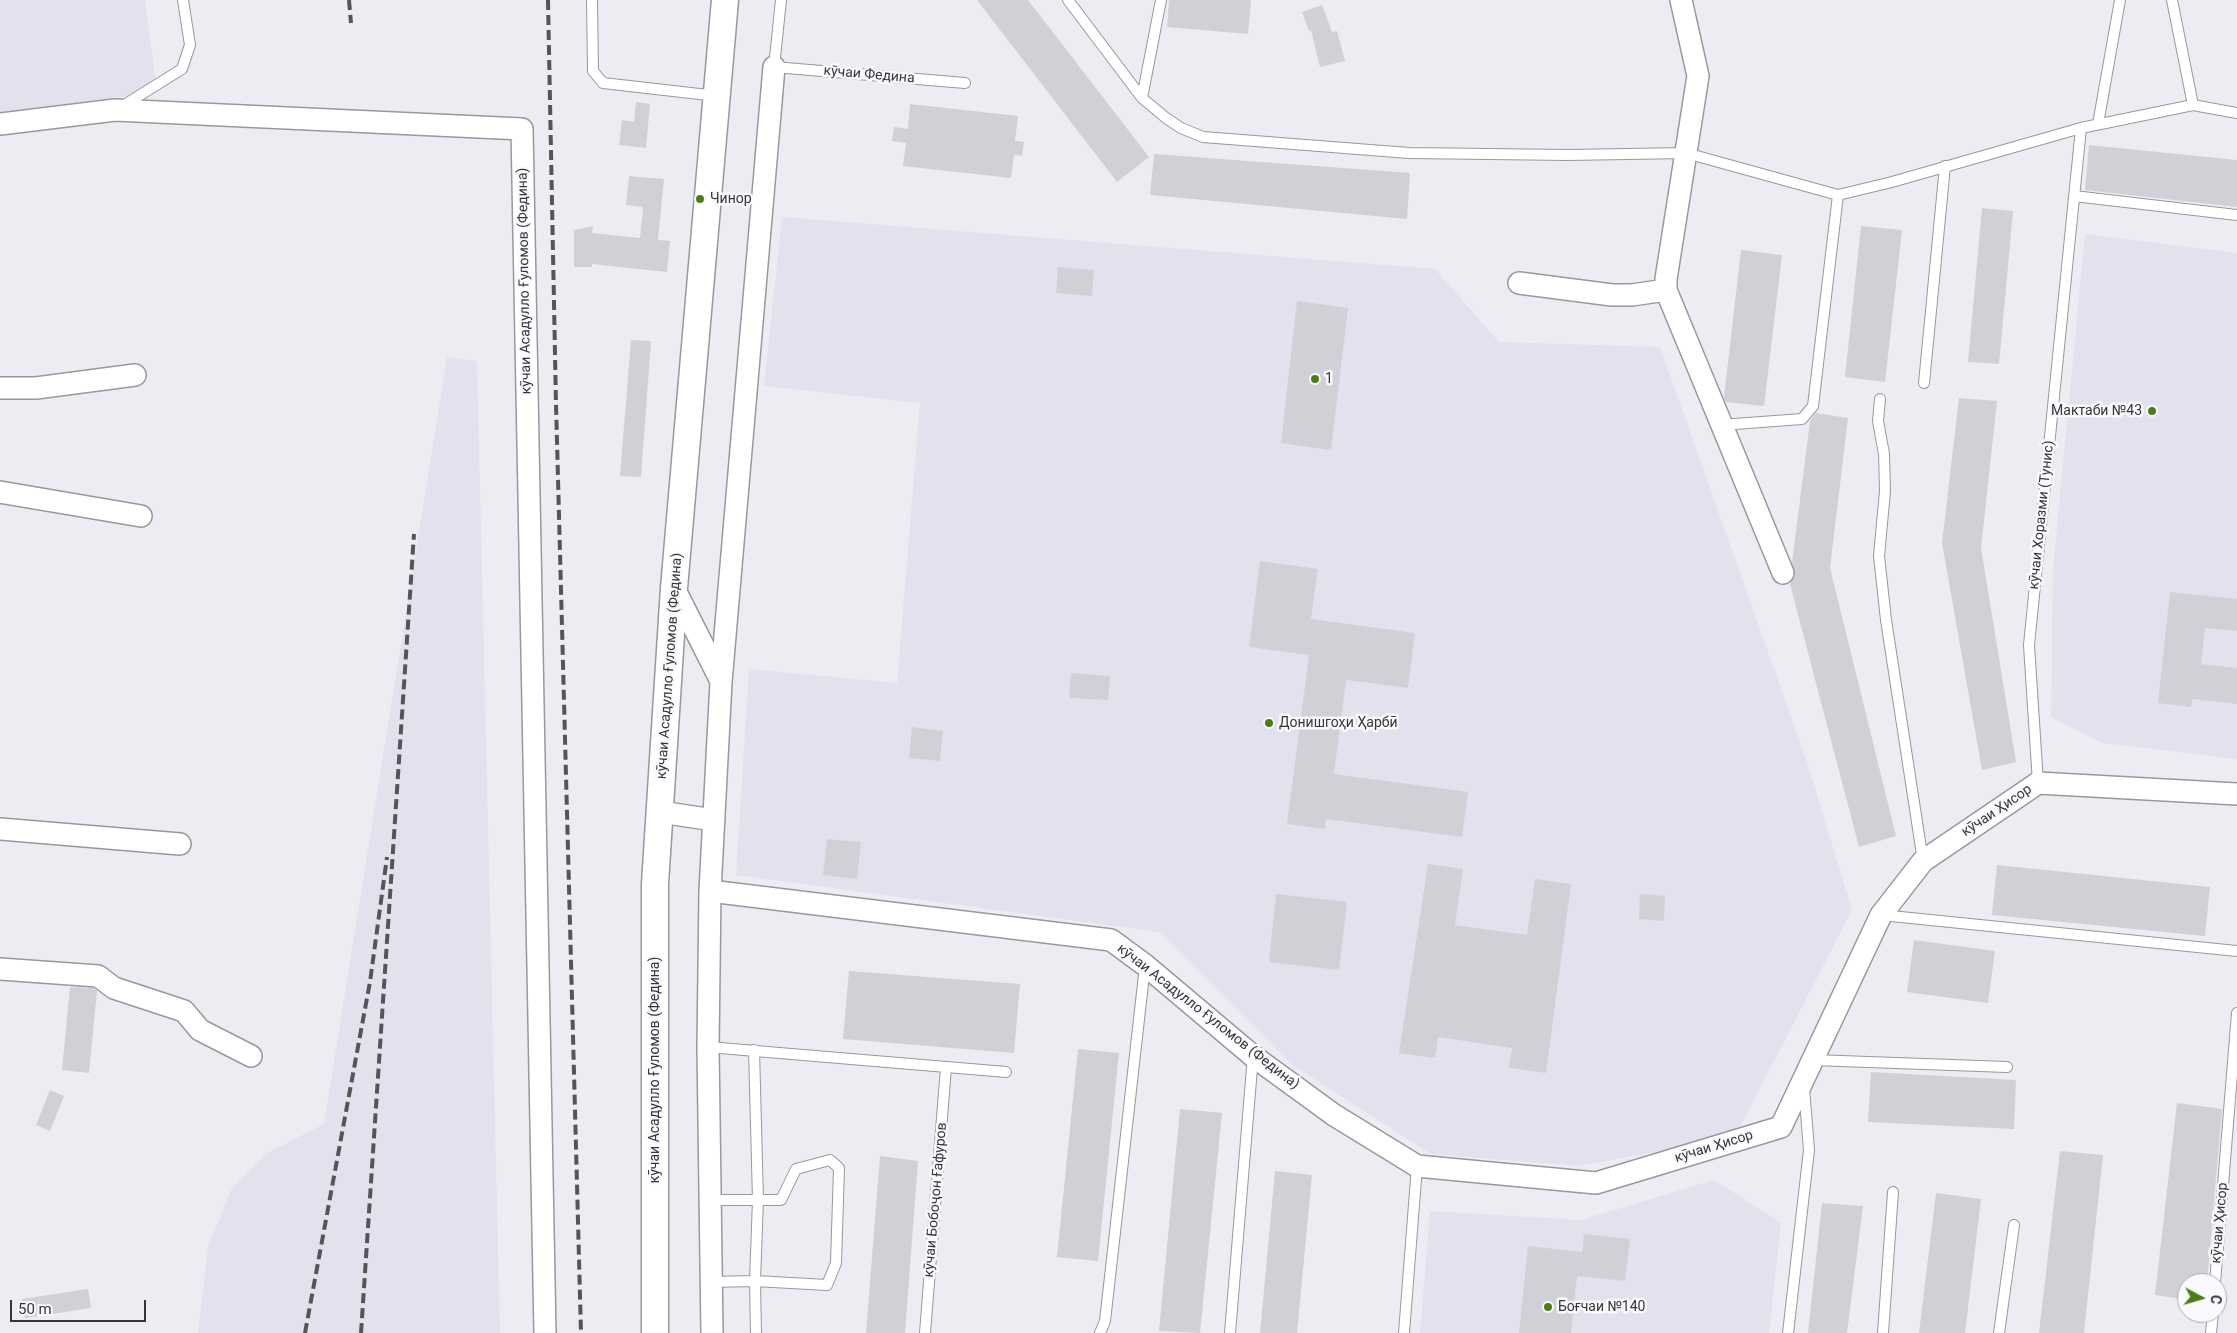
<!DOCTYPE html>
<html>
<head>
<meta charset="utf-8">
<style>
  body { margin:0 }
  #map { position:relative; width:2237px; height:1333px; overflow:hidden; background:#ecedf2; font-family:Roboto,sans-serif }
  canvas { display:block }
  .north { position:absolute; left:2177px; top:1273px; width:50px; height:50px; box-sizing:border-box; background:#fafafe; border:1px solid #acacaf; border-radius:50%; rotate:96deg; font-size:14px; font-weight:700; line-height:20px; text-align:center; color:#363638 }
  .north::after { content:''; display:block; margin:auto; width:18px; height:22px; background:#497e14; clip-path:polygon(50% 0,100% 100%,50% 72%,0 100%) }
  .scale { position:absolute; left:10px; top:1300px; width:136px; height:22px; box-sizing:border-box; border:2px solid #363638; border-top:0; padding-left:6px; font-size:15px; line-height:18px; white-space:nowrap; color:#363638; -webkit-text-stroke:4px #fafafe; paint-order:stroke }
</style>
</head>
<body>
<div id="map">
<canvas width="2237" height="1333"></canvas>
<div class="north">С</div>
<div class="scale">50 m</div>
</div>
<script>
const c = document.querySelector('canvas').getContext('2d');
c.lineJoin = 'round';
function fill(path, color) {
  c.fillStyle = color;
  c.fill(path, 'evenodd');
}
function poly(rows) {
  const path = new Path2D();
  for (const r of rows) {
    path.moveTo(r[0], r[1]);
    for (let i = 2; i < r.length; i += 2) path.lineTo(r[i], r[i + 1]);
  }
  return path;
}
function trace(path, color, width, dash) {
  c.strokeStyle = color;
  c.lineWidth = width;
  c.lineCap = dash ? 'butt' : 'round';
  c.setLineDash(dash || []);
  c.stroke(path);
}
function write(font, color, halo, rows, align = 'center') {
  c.font = font + ' Roboto,sans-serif';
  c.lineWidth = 5;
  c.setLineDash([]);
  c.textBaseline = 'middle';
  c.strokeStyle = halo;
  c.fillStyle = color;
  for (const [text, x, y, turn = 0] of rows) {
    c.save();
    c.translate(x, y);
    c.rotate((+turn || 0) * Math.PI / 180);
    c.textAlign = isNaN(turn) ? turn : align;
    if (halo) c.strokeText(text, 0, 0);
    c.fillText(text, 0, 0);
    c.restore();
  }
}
fill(poly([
  [0,0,145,0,157,92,0,113],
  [782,217,1435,269,1499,342,1660,347,1807,762,1852,910,1735,1137,1579,1166,1431,1154,1292,1065,1159,932,736,875,749,669,897,683,920,403,764,386],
  [2085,234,2237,253,2237,759,2103,743,2051,717,2053,568],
  [447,357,477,361,500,1333,198,1333,208,1247,231,1190,267,1153,324,1124],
  [1714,1180,1781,1223,1769,1333,1420,1333,1430,1211,1581,1220]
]), '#e2e2ef');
fill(poly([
  [977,0,1028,0,1149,157,1117,182],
  [1169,0,1251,0,1248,34,1167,27],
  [1322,5,1332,32,1337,31,1345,61,1320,67,1311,30,1309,31,1302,12],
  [636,102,650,104,646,148,619,145,622,120,634,122],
  [910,104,1018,116,1015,141,1024,142,1022,156,1014,155,1011,178,903,166,906,143,892,141,894,127,908,129],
  [2089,145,2237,160,2237,207,2085,190],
  [1154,154,1410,173,1407,219,1150,195],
  [629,176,664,179,658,240,670,241,667,272,592,264,592,267,574,267,574,230,593,226,592,233,640,238,643,207,626,205],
  [1982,208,2013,211,1999,364,1968,362],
  [1861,226,1902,230,1885,382,1845,377],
  [1741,250,1782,255,1764,406,1726,402,1724,397],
  [1058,267,1094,270,1092,296,1056,293],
  [1297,301,1348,308,1331,450,1281,443],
  [631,340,651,341,641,477,620,476],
  [1959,398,1997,401,1981,548,2016,762,1982,770,1942,543],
  [1816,413,1848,418,1830,568,1896,836,1859,847,1790,584,1795,574,1792,563,1810,421],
  [1260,561,1318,569,1311,619,1415,633,1408,688,1346,680,1334,774,1468,792,1462,837,1326,819,1325,829,1287,824,1309,655,1249,647],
  [2170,592,2237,599,2237,631,2205,628,2201,664,2237,668,2237,704,2192,699,2191,707,2158,703],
  [1071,673,1110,676,1108,700,1069,698],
  [912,727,943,731,940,761,909,758],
  [827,839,861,842,857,879,823,875],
  [1428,864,1463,869,1455,925,1527,935,1535,879,1571,884,1546,1073,1509,1068,1512,1048,1438,1037,1435,1058,1399,1053],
  [1997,865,2210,887,2205,936,1992,915],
  [1276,894,1347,902,1339,970,1269,962],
  [1640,894,1665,896,1664,921,1639,919],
  [1914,940,1995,951,1988,1003,1907,992],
  [849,971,1020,984,1014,1053,843,1039],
  [70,987,93,988,97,991,89,1073,62,1070],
  [1078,1049,1119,1053,1098,1261,1057,1257],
  [1871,1072,2016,1080,2014,1129,1868,1122],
  [50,1090,64,1096,50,1131,36,1125],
  [2177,1103,2222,1109,2207,1283,2187,1283,2187,1300,2155,1295],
  [1180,1109,1222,1113,1200,1333,1159,1331],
  [2060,1151,2103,1155,2084,1333,2039,1333],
  [880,1156,918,1161,905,1333,866,1333],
  [1275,1171,1312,1175,1297,1333,1260,1333],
  [1936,1193,1981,1199,1965,1333,1919,1333],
  [1822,1203,1863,1206,1847,1333,1808,1333],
  [1584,1234,1630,1239,1625,1281,1577,1276,1571,1333,1519,1333,1528,1246,1582,1252],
  [88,1289,91,1308,25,1318,22,1299]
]), '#d0d0d6');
const service = poly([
  [592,0,593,71,603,83,717,96],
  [781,0,774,67,965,83],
  [1068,0,1142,98,1166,118,1181,128,1203,137,1409,153,1568,155,1686,153,1838,195,1892,182,2081,128,2193,105,2237,113],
  [2172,0,2193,105],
  [1142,98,1161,0],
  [121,107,182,69,190,45,183,0],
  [2098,124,2120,0],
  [2074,196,2237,215],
  [1924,383,1945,166],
  [1880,399,1878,421,1884,454,1885,491,1879,556,1886,620,1923,861],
  [1721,425,1802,419,1813,406,1838,195],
  [2038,783,2029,645,2081,128],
  [1881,915,2237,951],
  [708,1047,1006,1072],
  [754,1050,758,1200,755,1281,756,1333],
  [1813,1060,2007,1067],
  [710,1200,781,1200,796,1169,830,1160,839,1168,836,1263,827,1285,755,1281,711,1282],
  [2215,1283,2237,1013],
  [925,1333,946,1067],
  [1100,1333,1105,1321,1145,966],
  [1230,1333,1253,1056],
  [1404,1333,1417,1166],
  [1788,1333,1809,1150,1804,1088],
  [1883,1333,1893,1192],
  [1999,1333,2014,1225],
  [2211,1333,2213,1313]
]);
const minor = poly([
  [1681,0,1698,76,1666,279,1666,290,1783,573],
  [0,124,115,110,522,129,545,1333],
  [1519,283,1612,295,1632,295,1666,290],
  [0,388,36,388,135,375],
  [0,492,141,516],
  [674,588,721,681],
  [660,812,714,820],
  [0,829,180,844],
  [710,891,1111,940,1145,965,1253,1056,1334,1115,1417,1166,1596,1183,1781,1127,1881,915,1923,861,2038,783,2237,794],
  [0,969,98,976,114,988,184,1011,200,1030,251,1056],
  [712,1333,708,1047,710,891,721,682,774,67]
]);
const tertiary = poly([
  [655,1333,655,884,674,588,725,0]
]);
trace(service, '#98989d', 12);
trace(minor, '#98989d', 24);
trace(tertiary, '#98989d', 29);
trace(service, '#fff', 10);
trace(minor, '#fff', 21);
trace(tertiary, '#fff', 26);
trace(poly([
  [349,0,351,23],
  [548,0,556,404,581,1333],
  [305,1333,370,982,387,857],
  [361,1333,414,534]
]), '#555557', 4, [10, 5]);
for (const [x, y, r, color] of [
  [700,199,5,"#497e14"],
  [1315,379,5,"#497e14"],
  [2152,411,5,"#497e14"],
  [1269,723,5,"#497e14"],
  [1548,1307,5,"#497e14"]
]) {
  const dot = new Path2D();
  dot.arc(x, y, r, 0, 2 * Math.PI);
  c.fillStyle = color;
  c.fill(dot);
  trace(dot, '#fafafe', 2);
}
write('14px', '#363638', '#fafafe', [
  ["кӯчаи Федина",869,75,5],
  ["кӯчаи Асадулло Ғуломов (Федина)",525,281,-91],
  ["кӯчаи Хоразми (Тунис)",2042,515,-84],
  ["кӯчаи Асадулло Ғуломов (Федина)",670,666,-86],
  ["кӯчаи Ҳисор",1997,811,-34],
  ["кӯчаи Асадулло Ғуломов (Федина)",1208,1017,38],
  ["кӯчаи Асадулло Ғуломов (Федина)",655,1070,-90],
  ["кӯчаи Ҳисор",1714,1147,-17],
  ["кӯчаи Бобоҷон Ғафуров",936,1200,-85],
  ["кӯчаи Ҳисор",2220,1223,-85]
]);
write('14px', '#363638', '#fafafe', [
  ["Чинор",710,199],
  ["1",1325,379],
  ["Мактаби №43",2142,411,"right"],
  ["Донишгоҳи Ҳарбӣ",1279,723],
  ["Боғчаи №140",1558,1307]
], 'left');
</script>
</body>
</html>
